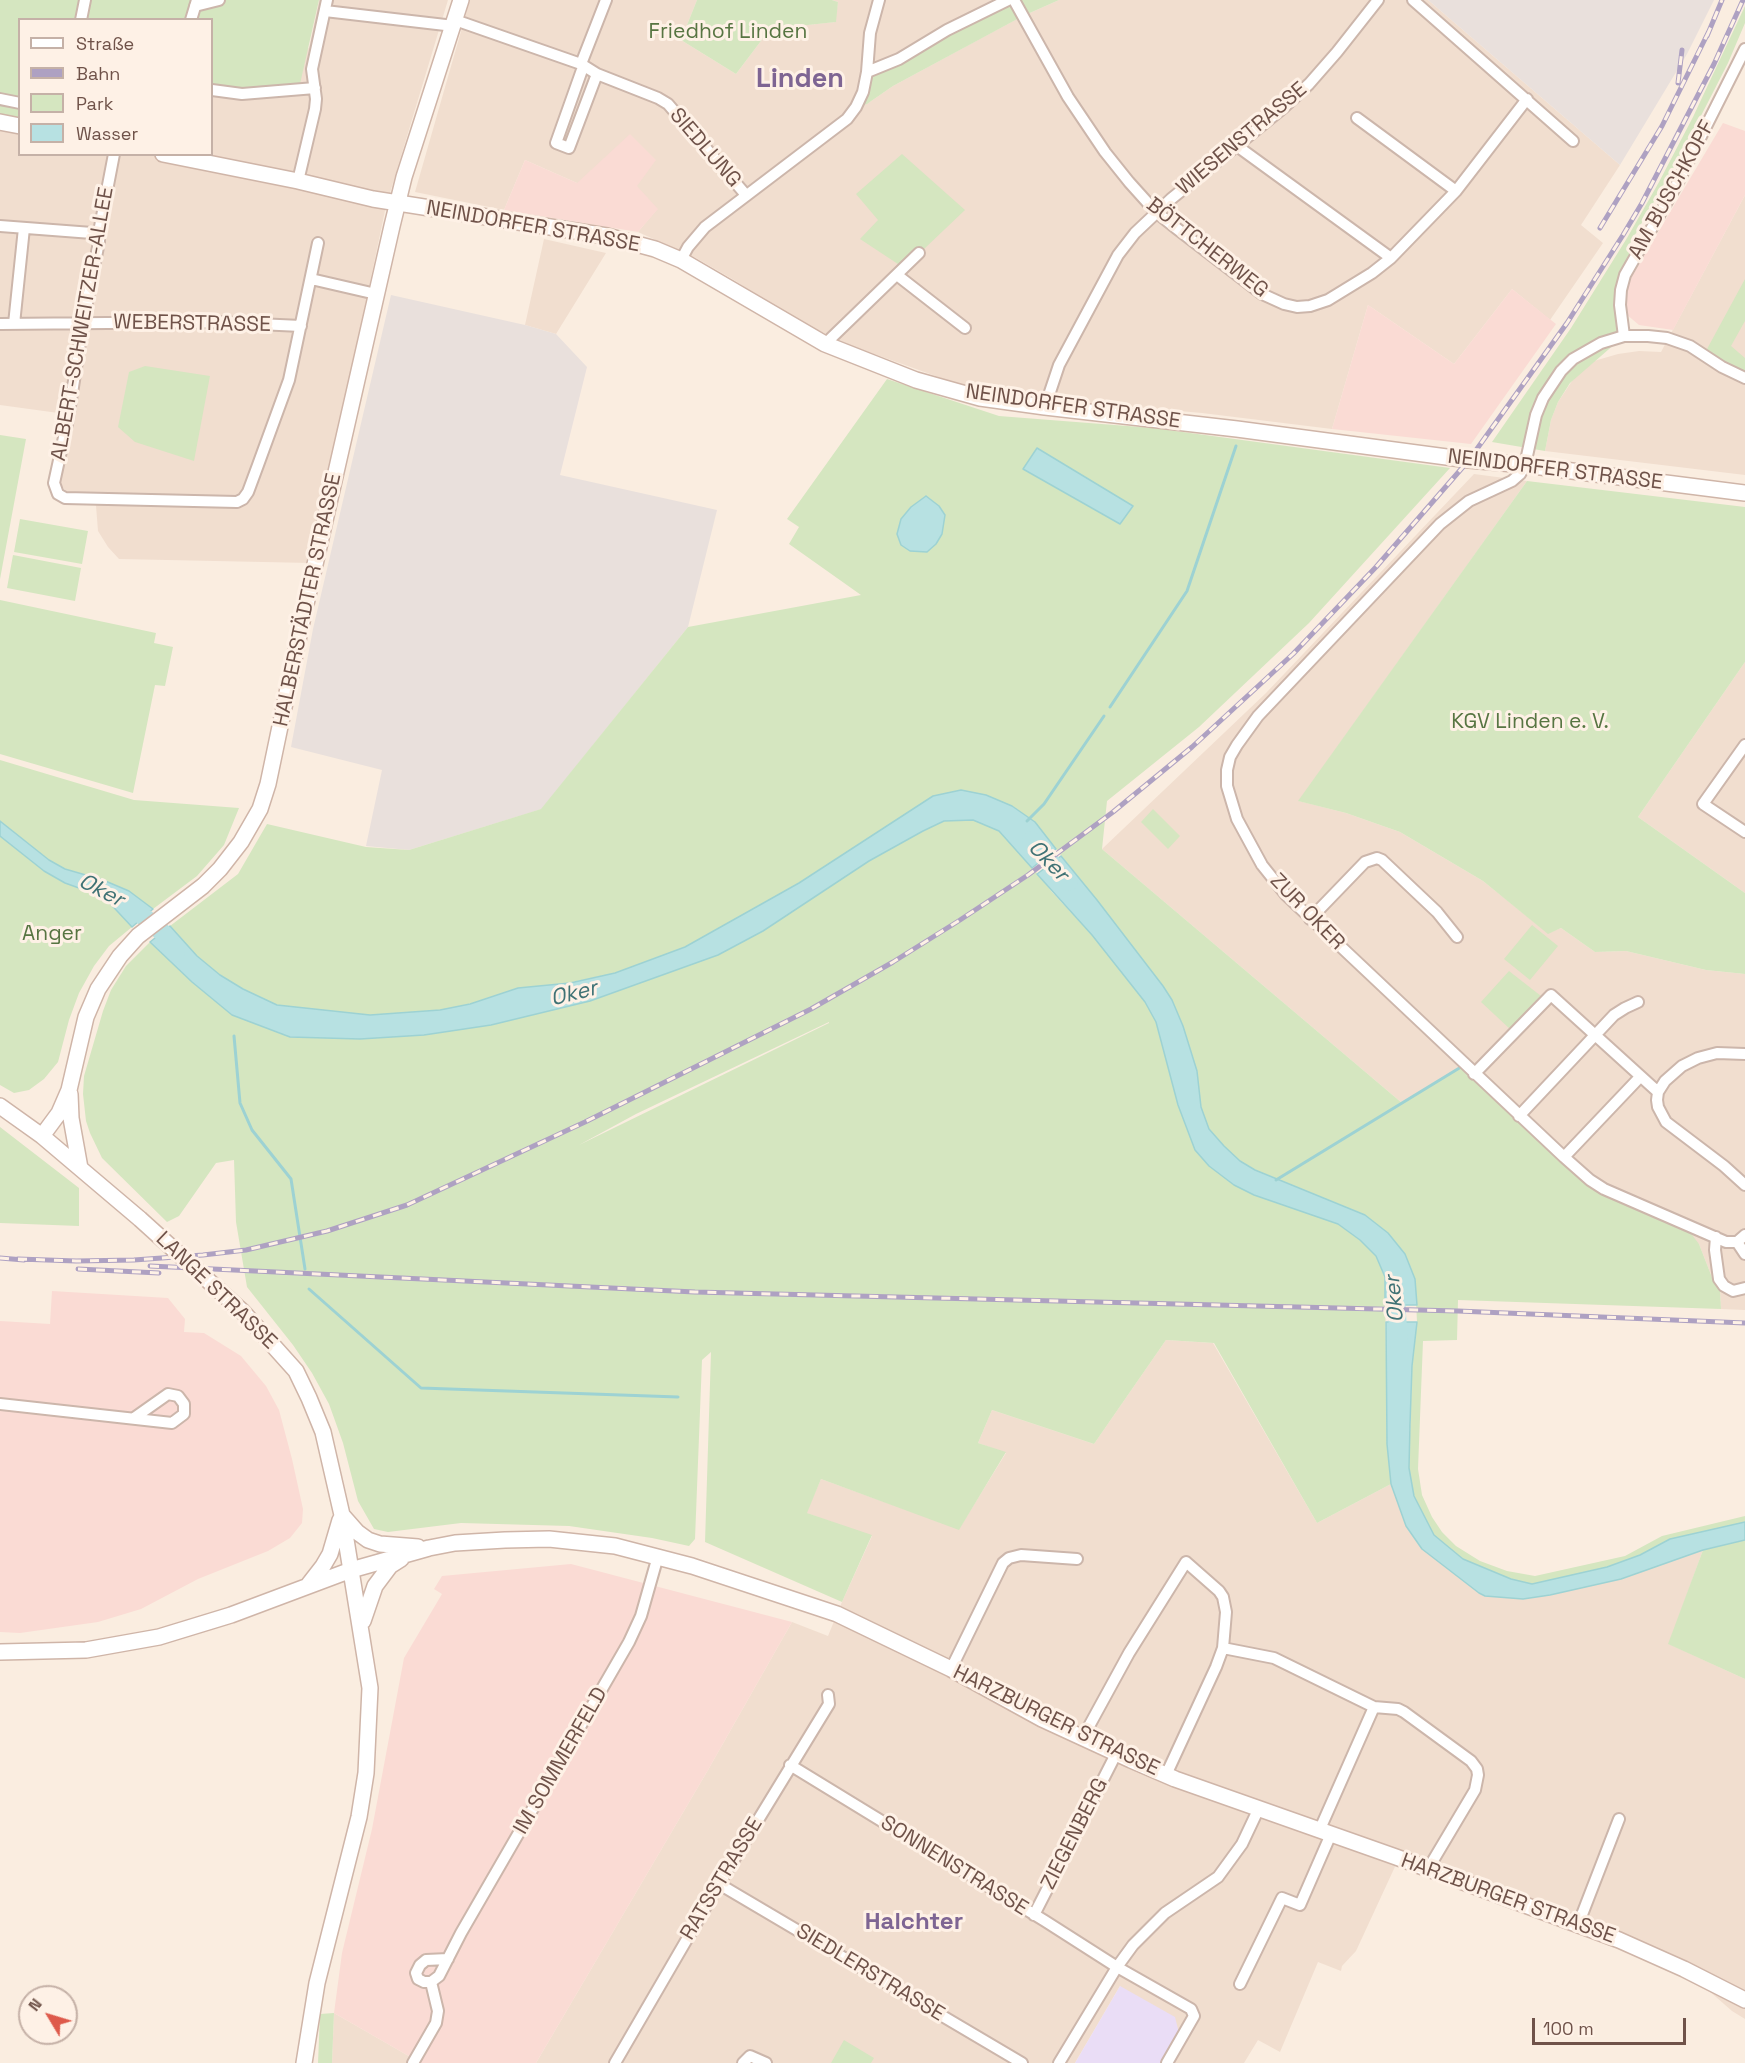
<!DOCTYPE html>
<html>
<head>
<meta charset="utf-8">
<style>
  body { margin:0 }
  #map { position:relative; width:1745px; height:2063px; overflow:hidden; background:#faede0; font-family:"Space Grotesk",sans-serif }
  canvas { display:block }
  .legend { position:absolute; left:18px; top:18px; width:195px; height:138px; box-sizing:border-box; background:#fef1e6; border:2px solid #c5b1a7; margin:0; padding:8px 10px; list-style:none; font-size:18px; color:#6f5249 }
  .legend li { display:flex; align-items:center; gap:12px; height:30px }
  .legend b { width:30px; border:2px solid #c5b1a7 }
  .north { position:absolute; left:18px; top:1985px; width:60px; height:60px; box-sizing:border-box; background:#fef1e6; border:2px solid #c5b1a7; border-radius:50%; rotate:308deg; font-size:16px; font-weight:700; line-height:24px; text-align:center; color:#6f5249 }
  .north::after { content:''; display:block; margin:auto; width:21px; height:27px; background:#de5a4b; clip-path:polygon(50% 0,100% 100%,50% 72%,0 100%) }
  .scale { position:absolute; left:1532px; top:2018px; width:154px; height:27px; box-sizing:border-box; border:3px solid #6f5249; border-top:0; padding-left:8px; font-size:18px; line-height:21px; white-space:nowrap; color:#6f5249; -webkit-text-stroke:4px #fef1e6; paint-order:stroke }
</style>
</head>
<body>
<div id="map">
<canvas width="1745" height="2063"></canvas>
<ul class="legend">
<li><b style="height:8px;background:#fff"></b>Straße</li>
<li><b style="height:8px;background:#aea1c2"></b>Bahn</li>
<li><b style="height:16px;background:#d5e6c0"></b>Park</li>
<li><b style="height:16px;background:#b7e1e2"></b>Wasser</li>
</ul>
<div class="north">N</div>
<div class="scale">100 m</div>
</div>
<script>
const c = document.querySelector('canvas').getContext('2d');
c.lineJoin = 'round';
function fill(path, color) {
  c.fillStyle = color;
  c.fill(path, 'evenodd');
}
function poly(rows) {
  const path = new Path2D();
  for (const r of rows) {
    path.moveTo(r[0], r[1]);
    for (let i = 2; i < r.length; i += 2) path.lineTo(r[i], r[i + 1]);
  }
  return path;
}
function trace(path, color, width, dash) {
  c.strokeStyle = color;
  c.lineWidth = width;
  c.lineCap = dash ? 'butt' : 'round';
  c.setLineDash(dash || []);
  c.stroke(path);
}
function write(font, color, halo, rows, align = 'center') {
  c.font = font + ' "Space Grotesk",sans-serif';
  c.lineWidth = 6;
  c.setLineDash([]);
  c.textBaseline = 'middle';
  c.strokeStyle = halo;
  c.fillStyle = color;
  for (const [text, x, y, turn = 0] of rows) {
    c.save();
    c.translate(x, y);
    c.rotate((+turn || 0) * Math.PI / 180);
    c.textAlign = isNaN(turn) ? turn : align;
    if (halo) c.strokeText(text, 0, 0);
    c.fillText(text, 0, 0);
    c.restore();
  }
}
fill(poly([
  [319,0,448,0,386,206,311,563,119,559,108,547,98,531,95,493,67,493,60,483,73,415,0,405,0,122,19,126,20,154,212,154,212,89,309,48],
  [470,0,697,0,681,40,736,74,770,29,835,22,838,2,832,0,1008,0,947,30,867,104,893,86,991,33,1023,16,1059,0,1428,0,1620,165,1581,225,1603,243,1550,320,1512,289,1454,364,1368,305,1332,429,1202,413,1054,400,969,388,852,346,818,330,777,308,734,280,696,258,638,232,657,209,577,183,525,160,504,210,415,192],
  [1745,195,1745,475,1545,451,1551,420,1558,402,1576,375,1594,361,1618,354,1639,351,1661,352],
  [544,239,606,253,556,334,525,325],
  [1474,474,1527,481,1299,801,1346,813,1400,832,1483,881,1548,933,1561,928,1595,952,1626,951,1706,970,1745,974,1745,1310,1721,1309,1720,1289,1713,1280,1699,1244,1402,1103,1102,849,1266,693],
  [1745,662,1745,893,1638,817],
  [1166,1340,1213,1343,1317,1523,1391,1484,1406,1526,1422,1549,1479,1593,1485,1596,1621,1579,1703,1550,1669,1644,1745,1679,1745,2019,1732,2011,1684,1969,1399,1858,1356,1951,1342,1966,1341,1971,1318,1962,1280,2052,1258,2040,1244,2063,1164,2063,1120,1986,1075,2063,536,2063,708,1770,792,1622,828,1636,842,1602,872,1536,806,1513,821,1479,959,1529,1006,1453,978,1443,992,1410,1094,1444],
  [334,2013,421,2063,332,2063]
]), '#f1decf');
fill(poly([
  [1723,123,1745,131,1745,195,1673,330,1639,325,1626,314,1628,283],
  [630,134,656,160,637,186,658,209,638,232,504,210,525,160,577,183],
  [1512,289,1556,324,1471,444,1332,429,1368,305,1454,364],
  [52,1291,168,1298,185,1319,184,1332,204,1333,241,1356,266,1386,279,1410,292,1459,303,1509,302,1523,290,1538,268,1551,198,1579,141,1609,98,1622,20,1633,0,1632,0,1321,50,1324],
  [571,1564,792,1622,708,1770,536,2063,421,2063,334,2013,342,1953,372,1829,404,1658,442,1594,434,1589,442,1576]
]), '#fadbd4');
fill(poly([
  [1428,0,1714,0,1687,54,1620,165],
  [391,295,525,325,556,334,587,367,560,475,717,510,688,627,542,809,409,850,366,846,382,770,291,747,313,629]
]), '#e9e0dc');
fill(poly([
  [1120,1986,1175,2017,1180,2037,1164,2063,1075,2063]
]), '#eaddf6');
fill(poly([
  [0,0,319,0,300,84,295,88,212,89,212,20,20,20,19,126,0,122],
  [697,0,832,0,838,2,836,22,770,29,736,74,681,40],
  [1008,0,1059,0,1023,16,893,86,867,104,856,107,867,72],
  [1745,6,1745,23,1728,63,1684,149,1628,247,1634,258,1625,275,1624,336,1570,383,1558,402,1551,420,1545,451,1492,442,1571,328,1627,238,1659,182,1693,117],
  [902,154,965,210,904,268,860,239,878,220,856,194],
  [1745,279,1745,321,1731,346,1745,358,1745,373,1730,366,1707,349],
  [145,366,210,376,194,461,135,442,118,427,129,372],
  [887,379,999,416,1153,428,1450,468,1309,623,1199,727,1107,801,1102,849,1402,1103,1461,1067,1588,1184,1689,1231,1699,1244,1713,1280,1720,1289,1721,1309,1458,1300,1457,1340,1423,1341,1418,1469,1422,1495,1432,1517,1442,1532,1456,1546,1480,1561,1507,1571,1535,1576,1625,1556,1662,1536,1745,1516,1745,1522,1671,1539,1640,1555,1607,1567,1532,1584,1511,1579,1463,1559,1434,1535,1414,1496,1409,1468,1412,1366,1417,1322,1415,1279,1365,1215,1256,1171,1240,1161,1224,1146,1209,1129,1201,1107,1197,1071,1183,1026,1163,986,1035,822,1012,806,986,795,961,790,933,796,799,883,685,947,615,973,440,1010,370,1015,277,1005,243,989,220,975,197,956,170,926,238,874,267,824,366,847,409,850,541,809,688,627,861,595,789,544,799,527,787,519],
  [1037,449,1133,506,1133,507,1023,469],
  [0,435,26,439,0,579],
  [1527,481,1745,507,1745,662,1638,817,1745,893,1745,974,1706,970,1626,951,1595,952,1561,928,1548,934,1483,881,1400,832,1346,813,1298,801],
  [20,519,88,531,82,564,14,552],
  [13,555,81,568,75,601,7,588],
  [0,600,156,633,154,643,173,647,165,686,155,685,133,793,0,754],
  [0,760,134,800,239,808,224,845,197,876,153,909,128,891,103,880,65,869,49,860,0,821],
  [1153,809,1180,836,1168,849,1141,822],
  [973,820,999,831,1021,853,1052,892,1092,935,1145,1002,1156,1022,1195,1150,1209,1166,1234,1185,1254,1195,1338,1224,1360,1240,1376,1256,1385,1277,1387,1444,1391,1484,1317,1523,1214,1343,1166,1340,1094,1444,992,1410,978,1443,1006,1452,959,1530,821,1479,807,1513,872,1535,842,1602,705,1542,711,1352,702,1360,695,1539,689,1546,652,1538,569,1526,461,1523,388,1532,374,1529,358,1501,343,1443,329,1404,312,1373,293,1345,247,1287,236,1222,234,1160,216,1163,179,1216,167,1222,102,1158,90,1133,86,1121,83,1094,84,1076,103,1011,111,990,126,966,150,942,192,982,232,1015,290,1037,360,1039,424,1035,718,955,763,931,869,861,923,830,944,821],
  [829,1022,829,1023,579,1145,636,1114],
  [0,835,65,883,104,897,132,927,109,946,94,966,79,993,69,1020,58,1062,44,1079,29,1090,14,1093,0,1085],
  [1532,925,1558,946,1530,980,1504,959],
  [1509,971,1541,996,1510,1029,1481,1002],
  [0,1127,79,1188,79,1226,0,1223],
  [1745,1540,1745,1679,1668,1644,1703,1550],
  [334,2013,332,2063,318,2063,320,2014],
  [844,2040,874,2058,871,2063,831,2063]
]), '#d5e6c0');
const water = poly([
  [1037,448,1133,506,1120,524,1023,469,1037,448],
  [926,496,939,506,945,515,942,534,936,544,927,552,910,551,901,545,897,534,901,519,911,507,926,496],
  [961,790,986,795,1012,806,1035,822,1056,849,1032,868,999,831,973,820,944,821,923,831,869,861,763,931,718,955,590,1001,491,1025,424,1035,360,1039,290,1037,232,1015,192,982,150,942,170,926,197,956,220,975,243,989,277,1005,370,1015,440,1010,470,1004,518,988,570,983,615,973,685,947,799,883,933,796,961,790],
  [0,821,49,860,65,869,103,880,129,891,153,909,132,927,104,897,65,883,44,871,0,836,0,821],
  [1061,856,1097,900,1163,986,1172,1000,1183,1026,1197,1071,1201,1107,1209,1129,1224,1146,1240,1161,1255,1170,1365,1215,1388,1233,1405,1254,1415,1279,1417,1305,1385,1305,1385,1277,1376,1256,1360,1240,1338,1224,1254,1195,1234,1185,1209,1166,1195,1150,1178,1105,1156,1022,1145,1002,1092,935,1037,874,1061,856],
  [1386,1322,1417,1322,1412,1366,1410,1424,1409,1468,1414,1496,1434,1535,1463,1559,1511,1579,1532,1584,1607,1567,1640,1555,1670,1539,1745,1522,1745,1540,1703,1550,1621,1579,1550,1595,1523,1599,1485,1596,1479,1593,1422,1549,1406,1526,1391,1484,1387,1444,1386,1322]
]);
fill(water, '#b7e1e2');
trace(water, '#9dd2d3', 1.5);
trace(poly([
  [1110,707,1187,591,1236,446],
  [1027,821,1044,804,1104,716],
  [234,1036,240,1103,252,1130,291,1179,305,1269],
  [1276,1180,1461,1067],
  [309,1289,421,1388,678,1397]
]), '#9dd2d3', 3);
trace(poly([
  [1031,840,1069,882],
  [126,902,162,932,176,953],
  [1395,1281,1399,1346]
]), '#b7e1e2', 18);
const street = poly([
  [1014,0,1068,97,1105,152,1129,182,1156,212,1176,228,1262,294,1284,304,1297,307,1310,306,1328,300,1372,273,1391,258,1456,191,1527,99],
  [1413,0,1573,141],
  [195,6,219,0],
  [325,11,454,26],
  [81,20,85,0],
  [191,20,197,0],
  [455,20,581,64,597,74,658,98,668,104,746,195],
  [581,64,606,0],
  [583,67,556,143,569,148,597,74],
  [867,72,899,59,947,30,1008,0],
  [212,90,242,94,315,88],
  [0,99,20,103],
  [1357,118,1456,191],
  [1237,146,1391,258],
  [114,154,99,232,99,242,83,323,68,419,54,483,58,494,65,498,237,502,243,499,248,492,258,465,289,380,318,243],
  [298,181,315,109,316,99,312,69,327,0],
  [0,226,92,233,99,232],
  [681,260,688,247,705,227,847,119,856,107,863,92,867,72,870,33,879,0],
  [897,275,965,328],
  [311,279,376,294],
  [0,324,215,322,301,326],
  [14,324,24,228],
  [1624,336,1620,305,1621,290,1625,275,1677,184,1745,49],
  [825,344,919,253],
  [1745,378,1722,367,1690,346,1667,338,1648,336,1624,336,1601,343,1573,359,1561,371,1543,398,1536,415,1525,465,1520,474,1512,481,1469,501,1440,524,1258,716,1237,745,1230,757,1227,770,1227,786,1237,819,1262,865,1286,895,1564,1157,1590,1180,1604,1189,1726,1242,1737,1242,1745,1235],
  [1045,407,1059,365,1118,255,1135,233,1171,199,1283,108,1309,84,1337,52,1378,0],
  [1745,745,1703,804,1745,832],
  [1310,919,1365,862,1377,858,1382,860,1437,912,1457,937],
  [1745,1054,1717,1053,1698,1058,1682,1066,1665,1081,1658,1092,1657,1100,1658,1107,1666,1122,1724,1166,1745,1185],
  [1474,1074,1551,995,1658,1092],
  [1519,1116,1614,1015,1625,1008,1638,1002],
  [1564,1157,1640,1077],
  [1716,1237,1715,1250,1719,1279,1724,1286,1733,1291,1745,1288],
  [1737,1242,1745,1254],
  [0,1404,172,1423,184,1414,184,1404,178,1396,168,1394,134,1418],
  [1223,1648,1274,1658,1374,1707,1398,1709,1404,1712,1471,1761,1477,1769,1478,1775,1475,1790,1428,1869],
  [951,1669,1003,1563,1009,1558,1021,1555,1077,1559],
  [1082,1739,1129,1653,1186,1562,1219,1591,1223,1597,1226,1612,1223,1648,1216,1667,1166,1775],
  [790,1765,1045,1921,1117,1967,1191,2009,1194,2016,1167,2063],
  [1320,1829,1374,1707],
  [719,1884,1022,2063],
  [1034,1915,1116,1754],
  [1578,1925,1619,1819],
  [448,1959,426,1960,420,1965,416,1973,418,1979,424,1982,431,1982,439,1976,461,1933,629,1642,641,1616,658,1556],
  [1240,1984,1282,1898,1300,1905,1331,1834],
  [413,2063,436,2023,438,2011,431,1982],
  [615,2063,719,1884,829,1704,828,1695],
  [743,2063,750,2056,766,2063],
  [1059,2063,1117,1967,1133,1945,1165,1913,1218,1877,1242,1844,1259,1808]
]);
const secondary = poly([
  [0,122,20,126],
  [163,154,298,181,373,199,607,236,655,249,681,260,825,344,916,380,980,398,1045,407,1237,429,1469,460,1525,465,1745,493],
  [70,1094,71,1118,80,1168],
  [0,1106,42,1136,140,1219],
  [42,1136,59,1113,69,1090,86,1017,98,989,120,956,138,936,203,886,220,869,241,842,260,809,268,784,301,626,392,226,404,177,461,0],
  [243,1312,296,1371,309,1398,323,1432,342,1515,370,1688,366,1773,359,1817,317,1983,304,2063],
  [342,1515,357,1532,368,1540,380,1544,418,1547],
  [309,1584,323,1566,330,1554,340,1520],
  [363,1621,375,1586,390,1566,401,1559],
  [0,1652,86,1650,159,1637,231,1615,351,1570,429,1548,455,1543,505,1540,549,1539,615,1546,692,1566,837,1614,951,1669,1042,1719,1131,1760,1175,1779,1396,1857,1619,1940,1684,1969,1745,2000]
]);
trace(street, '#ccb6ab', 14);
trace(secondary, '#cfb5a8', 18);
trace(street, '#fff', 10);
trace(secondary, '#fff', 15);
const rail = poly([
  [1707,36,1722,0],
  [1678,83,1682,50],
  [1600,228,1662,126,1710,29],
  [0,1258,24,1260],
  [18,1259,76,1261,134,1260,203,1255,246,1250,327,1231,407,1205,585,1122,811,1009,893,962,960,920,1028,875,1113,812,1192,747,1293,654,1376,567,1469,460,1567,323,1623,235,1642,203,1714,64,1743,0],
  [150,1266,695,1292,1458,1311,1745,1323],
  [78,1269,159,1273]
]);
trace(rail, '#aea1c2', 5);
trace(rail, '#fef1e6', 3, [9]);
const secondaryBridge = poly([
  [140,1219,243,1312]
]);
trace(secondaryBridge, '#cfb5a8', 18, []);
trace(secondaryBridge, '#fff', 15);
write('21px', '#577542', '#fef1e6', [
  ["Friedhof Linden",728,32],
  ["KGV Linden e. V.",1530,722],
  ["Anger",52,934]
]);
write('21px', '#6f5249', '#fef1e6', [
  ["WIESENSTRASSE",1242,139,-40],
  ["SIEDLUNG",705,148,49],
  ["AM BUSCHKOPF",1672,190,-61],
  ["NEINDORFER STRASSE",533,227,10],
  ["BÖTTCHERWEG",1207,248,38],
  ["ALBERT-SCHWEITZER-ALLEE",83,324,-80],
  ["WEBERSTRASSE",192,324,1],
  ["NEINDORFER STRASSE",1073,407,8],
  ["NEINDORFER STRASSE",1555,470,7],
  ["HALBERSTÄDTER STRASSE",308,600,-78],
  ["ZUR OKER",1307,912,46],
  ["LANGE STRASSE",216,1291,44],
  ["HARZBURGER STRASSE",1056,1721,26],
  ["IM SOMMERFELD",561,1761,-60],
  ["ZIEGENBERG",1075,1834,-63],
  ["SONNENSTRASSE",954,1866,32],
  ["RATSSTRASSE",722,1879,-59],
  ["HARZBURGER STRASSE",1508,1899,20],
  ["SIEDLERSTRASSE",870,1973,31]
]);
write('italic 22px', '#3f7275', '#fef1e6', [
  ["Oker",1048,861,46],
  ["Oker",101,891,27],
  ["Oker",574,994,-14],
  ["Oker",1395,1299,-95]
]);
write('bold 24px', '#7e6593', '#fef1e6', [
  ["Halchter",914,1922]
]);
write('bold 27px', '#7e6593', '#fef1e6', [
  ["Linden",800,80]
]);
</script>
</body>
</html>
